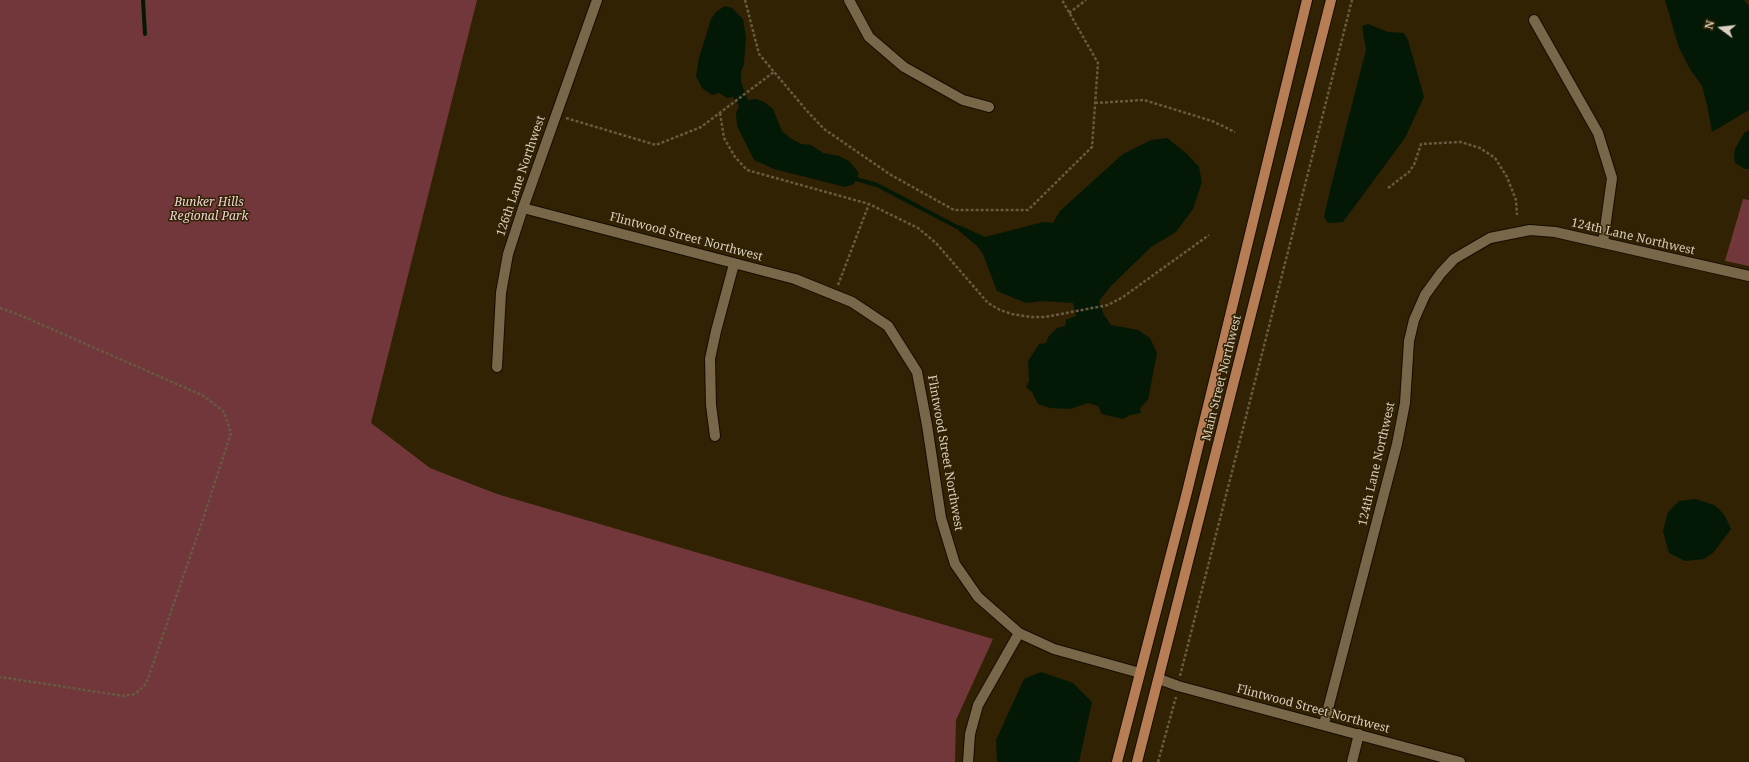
<!DOCTYPE html>
<html>
<head>
<meta charset="utf-8">
<style>
  body { margin:0 }
  #map { position:relative; width:1749px; height:762px; overflow:hidden; background:#312204; font-family:"Noto Serif",serif }
  canvas { display:block }
  .north { position:absolute; left:1701px; top:8px; width:40px; height:40px; -webkit-text-stroke:3px #312204; paint-order:stroke; rotate:285deg; font-size:11px; font-weight:700; line-height:16px; text-align:center; color:#dbd1c1 }
  .north::after { content:''; display:block; margin:auto; width:14px; height:18px; background:#dbd1c1; clip-path:polygon(50% 0,100% 100%,50% 72%,0 100%) }
</style>
</head>
<body>
<div id="map">
<canvas width="1749" height="762"></canvas>
<div class="north">N</div>
</div>
<script>
const c = document.querySelector('canvas').getContext('2d');
c.lineJoin = 'round';
function fill(path, color) {
  c.fillStyle = color;
  c.fill(path, 'evenodd');
}
function poly(rows) {
  const path = new Path2D();
  for (const r of rows) {
    path.moveTo(r[0], r[1]);
    for (let i = 2; i < r.length; i += 2) path.lineTo(r[i], r[i + 1]);
  }
  return path;
}
function trace(path, color, width, dash) {
  c.strokeStyle = color;
  c.lineWidth = width;
  c.lineCap = dash ? 'butt' : 'round';
  c.setLineDash(dash || []);
  c.stroke(path);
}
function write(font, color, halo, rows, align = 'center') {
  c.font = font + ' "Noto Serif",serif';
  c.lineWidth = 3;
  c.setLineDash([]);
  c.textBaseline = 'middle';
  c.strokeStyle = halo;
  c.fillStyle = color;
  for (const [text, x, y, turn = 0] of rows) {
    c.save();
    c.translate(x, y);
    c.rotate((+turn || 0) * Math.PI / 180);
    c.textAlign = isNaN(turn) ? turn : align;
    if (halo) c.strokeText(text, 0, 0);
    c.fillText(text, 0, 0);
    c.restore();
  }
}
fill(poly([
  [0,0,477,0,371,423,430,468,497,494,993,639,956,720,955,762,0,762],
  [1743,199,1749,200,1749,266,1725,261]
]), '#71373b');
fill(poly([
  [1665,0,1744,0,1749,6,1749,110,1712,132,1707,105,1702,86,1690,69,1679,48],
  [725,6,732,8,743,19,746,37,744,64,741,72,741,82,748,100,756,99,764,102,773,109,782,131,790,138,801,144,811,145,823,153,839,156,849,161,859,173,854,184,845,187,774,169,754,160,737,126,736,113,739,106,733,97,727,98,719,93,712,95,702,88,696,76,699,58,711,19,717,11],
  [1368,24,1388,32,1404,33,1408,40,1424,97,1405,138,1343,222,1328,223,1324,217,1331,186,1366,50,1362,26],
  [1749,130,1749,169,1745,169,1735,163,1734,157,1735,149,1744,133],
  [1167,138,1187,154,1199,167,1202,182,1193,209,1176,232,1151,247,1110,287,1099,301,1104,315,1111,325,1138,330,1150,338,1157,353,1148,400,1140,408,1141,413,1130,415,1123,419,1102,414,1098,406,1088,403,1070,409,1050,408,1038,404,1032,392,1026,387,1029,381,1028,361,1039,344,1046,343,1048,337,1057,328,1065,326,1066,320,1076,316,1073,303,1043,301,1026,303,997,291,983,254,977,246,959,231,959,225,985,237,1043,222,1053,223,1060,211,1123,154,1151,140],
  [1696,499,1714,505,1719,509,1725,516,1731,529,1713,553,1704,559,1685,561,1669,553,1663,531,1668,512,1679,501],
  [1041,672,1073,683,1092,702,1079,762,997,762,996,740,1024,679]
]), '#041806');
trace(poly([
  [143,0,145,34],
  [856,179,877,185,959,228]
]), '#041806', 4);
const minor = poly([
  [849,0,869,37,904,67,963,100,989,107],
  [1534,20,1598,133,1612,178,1603,243],
  [523,208,795,279,852,302,888,326,917,372,927,425,941,518,955,564,978,597,1019,633,1054,649,1140,673],
  [497,367,501,293,508,254,523,208,597,0],
  [715,436,711,405,710,359,716,331,734,264],
  [1159,679,1178,686,1460,762],
  [1324,724,1397,444,1405,403,1409,341,1414,320,1425,295,1441,273,1454,259,1490,238,1530,230,1555,232,1749,276],
  [968,762,970,734,978,705,1019,633],
  [1352,762,1359,734]
]);
const major = poly([
  [1117,762,1187,492,1307,0],
  [1137,762,1331,0]
]);
trace(minor, '#170c00', 12);
trace(major, '#170c00', 12);
trace(poly([
  [745,0,759,54,807,111,824,129,891,175,954,210,1028,210,1092,147,1098,63,1062,0],
  [1069,13,1086,0],
  [1095,103,1144,100,1212,121,1235,132],
  [720,113,724,138,735,157,747,170,869,204,918,228,936,243,988,303,1000,310,1012,314,1031,317,1045,317,1108,305,1123,297,1209,235],
  [566,118,656,145,701,127,774,72],
  [1388,188,1409,172,1414,165,1421,144,1461,142,1480,148,1495,158,1507,177,1516,200,1517,215],
  [838,285,869,204],
  [0,308,22,316,204,396,224,412,231,433,200,528,146,684,135,694,124,696,0,677],
  [1180,676,1352,0],
  [1158,762,1176,697]
]), '#675a40', 2.5, [3, 2]);
trace(minor, '#786748', 10);
trace(major, '#b77d55', 10);
write('12px', '#dbd1c1', '#312204', [
  ["126th Lane Northwest",521,176,-71],
  ["Flintwood Street Northwest",686,237,15],
  ["124th Lane Northwest",1633,237,13],
  ["Main Street Northwest",1222,378,-76],
  ["Flintwood Street Northwest",945,453,80],
  ["124th Lane Northwest",1377,464,-77],
  ["Flintwood Street Northwest",1313,709,15]
]);
write('italic 12px', '#eed5d5', '#312204', [
  ["Bunker Hills",209,203],
  ["Regional Park",209,217]
]);
</script>
</body>
</html>
